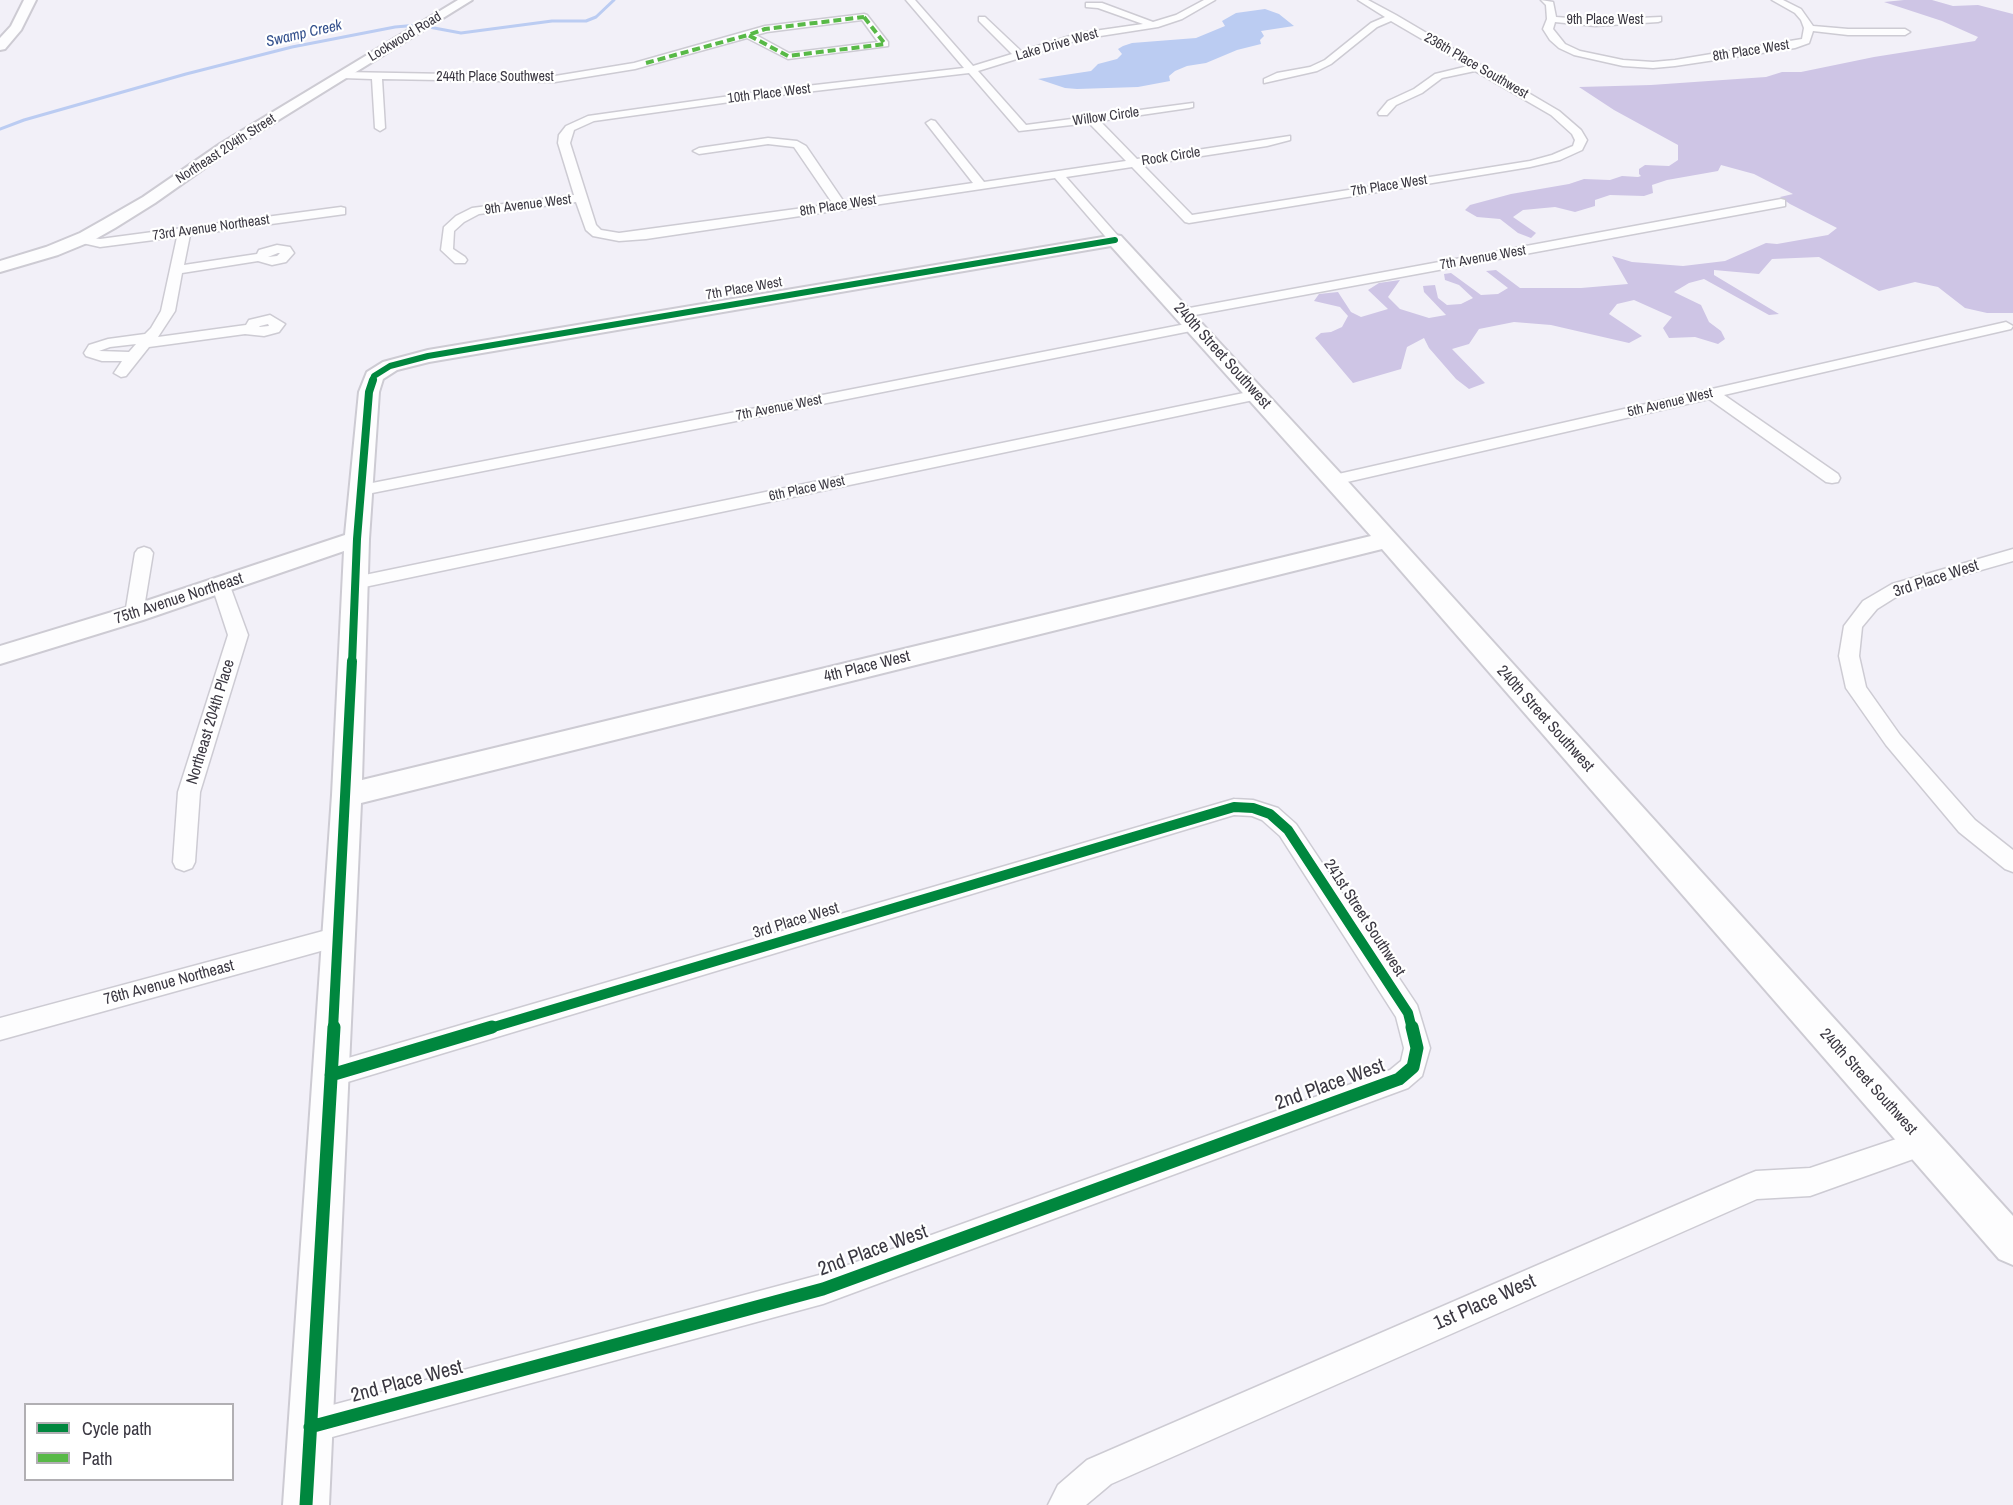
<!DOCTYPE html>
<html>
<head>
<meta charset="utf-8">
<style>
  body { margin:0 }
  #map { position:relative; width:2013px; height:1505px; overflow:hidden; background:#f2f0f8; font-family:"Archivo Narrow",sans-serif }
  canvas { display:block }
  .legend { position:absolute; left:24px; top:1403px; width:210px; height:78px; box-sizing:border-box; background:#fff; border:2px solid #b1afb3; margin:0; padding:8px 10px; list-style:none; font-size:18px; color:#3b3842 }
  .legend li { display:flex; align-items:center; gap:12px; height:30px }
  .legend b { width:30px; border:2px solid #b1afb3 }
</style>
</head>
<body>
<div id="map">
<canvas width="2013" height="1505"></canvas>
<ul class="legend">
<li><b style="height:8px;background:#00873e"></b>Cycle path</li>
<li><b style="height:8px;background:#58b947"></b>Path</li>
</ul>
</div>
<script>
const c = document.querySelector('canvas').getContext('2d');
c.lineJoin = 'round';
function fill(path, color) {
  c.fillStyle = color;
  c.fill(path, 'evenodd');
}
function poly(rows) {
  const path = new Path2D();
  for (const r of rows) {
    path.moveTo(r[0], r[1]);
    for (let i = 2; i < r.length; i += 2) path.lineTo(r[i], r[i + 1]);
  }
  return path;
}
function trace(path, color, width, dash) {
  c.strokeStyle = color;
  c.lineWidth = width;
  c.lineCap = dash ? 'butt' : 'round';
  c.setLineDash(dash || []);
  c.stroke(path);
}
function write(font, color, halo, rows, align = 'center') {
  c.font = font + ' "Archivo Narrow",sans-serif';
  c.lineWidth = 4.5;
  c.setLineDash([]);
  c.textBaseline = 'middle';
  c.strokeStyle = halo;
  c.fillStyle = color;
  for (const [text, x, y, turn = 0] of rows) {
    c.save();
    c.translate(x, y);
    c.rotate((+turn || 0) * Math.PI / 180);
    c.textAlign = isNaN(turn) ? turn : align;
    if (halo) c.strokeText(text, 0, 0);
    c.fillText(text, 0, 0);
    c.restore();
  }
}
fill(poly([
  [1904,0,1932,0,1953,6,1978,5,2013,14,2013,313,1987,313,1965,308,1938,287,1915,282,1879,291,1819,257,1772,259,1759,274,1714,270,1714,275,1779,314,1769,315,1704,279,1689,283,1674,292,1701,305,1709,322,1721,331,1725,339,1718,344,1695,337,1669,338,1663,328,1672,317,1634,300,1617,304,1609,314,1642,336,1629,343,1551,325,1514,322,1479,329,1469,344,1452,349,1485,383,1469,389,1456,379,1429,348,1424,338,1407,347,1401,369,1353,383,1315,338,1321,333,1331,332,1342,327,1348,316,1340,307,1314,301,1319,294,1338,292,1351,312,1361,317,1388,309,1368,290,1379,283,1400,280,1388,297,1400,309,1429,318,1446,315,1424,292,1423,286,1435,285,1438,298,1447,305,1461,304,1473,298,1459,285,1445,280,1444,274,1451,273,1481,295,1498,294,1508,288,1486,271,1496,270,1520,288,1581,288,1628,284,1612,256,1632,262,1683,266,1725,261,1766,243,1777,244,1828,235,1837,228,1790,204,1780,197,1793,194,1754,174,1721,165,1718,171,1667,180,1652,185,1653,193,1644,196,1610,195,1595,200,1595,206,1575,212,1555,207,1523,210,1513,217,1536,233,1531,238,1518,233,1500,219,1477,217,1465,210,1470,205,1511,194,1569,184,1584,179,1610,180,1622,176,1638,177,1641,176,1639,174,1639,169,1645,165,1669,166,1678,160,1678,145,1614,110,1579,87,1651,85,1766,77,1782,72,1801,72,1874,57,1975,41,1978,37,1942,21,1884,2]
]), '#cec5e5');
fill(poly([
  [1265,9,1279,14,1294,26,1261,31,1264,36,1260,40,1261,44,1237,50,1206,63,1187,66,1175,71,1169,76,1170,81,1138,87,1077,89,1065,88,1038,79,1091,71,1098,64,1117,59,1122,54,1118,49,1123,46,1132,43,1196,38,1225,26,1222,21,1236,13]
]), '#bbccf2');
trace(poly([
  [0,129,24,120,186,74,292,47,395,27,418,25,461,33,552,21,586,21,596,17,614,0]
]), '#bbccf2', 3);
const street = poly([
  [906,0,915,0,973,66,1012,54,979,21,979,17,985,17,1021,51,1080,33,1143,24,1098,8,1086,7,1086,3,1102,3,1153,22,1176,15,1204,0,1215,0,1182,19,1158,27,1081,39,978,71,1026,125,1193,103,1193,107,1189,108,1100,121,1137,159,1290,136,1290,140,1267,146,1143,165,1192,215,1530,161,1552,155,1573,146,1575,140,1572,134,1551,115,1475,71,1442,78,1422,93,1396,105,1387,115,1379,115,1378,113,1388,101,1414,89,1435,74,1468,66,1391,21,1377,27,1331,64,1317,71,1264,83,1264,79,1277,73,1310,67,1325,60,1371,23,1385,17,1358,0,1368,0,1396,15,1559,111,1581,130,1587,140,1582,150,1560,160,1530,167,1189,223,1185,222,1132,167,1066,177,1119,237,1121,240,1115,244,1111,243,1055,178,646,239,619,241,593,236,586,230,576,202,479,214,464,222,454,231,453,249,465,257,467,260,465,263,455,263,441,250,444,227,456,216,472,208,574,195,558,143,559,135,566,126,588,116,780,89,964,68,906,0],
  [969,73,1019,131,1089,123,1126,161,984,182,935,121,931,120,926,123,973,183,844,202,806,146,797,141,768,138,699,148,693,151,699,154,768,144,794,147,833,204,619,233,601,230,596,225,570,143,574,130,594,121,780,95,969,73],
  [1541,0,1553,2,1556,17,1595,20,1661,17,1661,21,1658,22,1595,26,1555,22,1553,29,1565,44,1580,51,1623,60,1653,62,1675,60,1802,39,1804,28,1801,20,1795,13,1772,0,1783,0,1801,9,1813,26,1848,29,1905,29,1910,32,1905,35,1848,35,1813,31,1809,43,1795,48,1675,66,1653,68,1623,66,1574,55,1559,48,1550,40,1543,29,1547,19,1546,5,1541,0],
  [864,14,867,15,888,42,888,46,788,59,747,38,635,69,555,82,382,79,385,128,380,131,375,128,372,79,343,78,338,75,343,72,555,76,634,63,765,26,864,14],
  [862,20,878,42,789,53,756,35,767,32,862,20],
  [1781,199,1785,200,1785,206,1184,317,1177,313,1184,309,1781,199],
  [341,207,345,208,345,214,190,235,184,265,257,254,259,250,277,245,290,247,294,253,286,262,272,265,258,261,182,273,175,311,158,337,246,325,249,320,270,315,285,324,279,332,264,336,245,334,149,347,126,376,121,377,114,373,122,361,102,361,86,356,84,353,89,345,108,339,145,334,151,328,161,311,177,237,100,247,78,242,76,239,78,236,100,239,341,207],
  [278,253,280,253,277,256,268,257,278,253],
  [268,324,269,326,259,327,260,326,268,324],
  [136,344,129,352,99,351,110,347,136,344],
  [1196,322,1201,323,1203,326,1201,329,362,495,354,490,362,485,1196,322],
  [2006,322,2013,326,2011,329,1724,395,1838,474,1840,478,1838,482,1832,483,1826,482,1709,399,1334,485,1326,480,1334,475,2006,322],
  [1258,390,1266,395,1263,398,355,589,349,587,346,583,349,579,355,577,1258,390],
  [144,547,150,549,153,553,143,614,141,618,134,620,127,618,125,614,135,553,138,549,144,547],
  [2013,549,2013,561,1904,592,1877,609,1862,627,1859,656,1866,687,1900,735,1975,820,2013,850,2013,872,2005,869,1959,832,1886,745,1846,688,1839,656,1844,626,1863,601,1892,584,2013,549],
  [221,580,227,582,230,586,248,635,200,792,195,862,192,868,184,871,176,868,173,862,178,792,228,635,212,586,215,582,221,580],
  [1234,799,1253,800,1278,808,1296,824,1417,1005,1430,1048,1422,1076,1408,1088,823,1304,310,1443,299,1438,294,1427,299,1416,310,1411,823,1274,1390,1070,1401,1061,1404,1048,1396,1017,1280,836,1262,820,1252,816,1234,815,331,1087,322,1084,318,1075,322,1066,331,1063,1234,799],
  [338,927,346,930,350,937,346,944,0,1040,0,1018,338,927],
  [1923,1130,1933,1134,1937,1143,1933,1152,1810,1196,1757,1199,1111,1484,1086,1505,1048,1505,1058,1485,1087,1460,1746,1175,1756,1171,1810,1168,1923,1130]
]);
const secondary = poly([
  [24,0,36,0,21,30,5,49,0,50,0,38,11,26,24,0],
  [458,0,472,0,230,150,155,203,115,228,92,241,58,255,0,272,0,261,46,247,80,233,103,220,143,197,220,144,458,0],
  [1115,235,1121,236,1342,475,2013,1216,2013,1265,1999,1259,1382,549,361,803,329,1505,283,1505,332,795,344,551,143,620,0,664,0,646,125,608,345,535,359,392,367,372,383,362,428,350,1115,235],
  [1111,246,1371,536,362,780,369,539,379,392,383,379,397,370,429,362,1111,246]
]);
trace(street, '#cdcbd3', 3);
trace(secondary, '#cdcbd3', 4);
fill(street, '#fdfdfe');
fill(secondary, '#fdfdfe');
trace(poly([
  [864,17,885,44,788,56,748,35,765,29,864,17],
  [646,63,748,35]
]), '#58b947', 4, [8, 4]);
trace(poly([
  [372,382,374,376,390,366,428,356,1115,240]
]), '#00873e', 6);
trace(poly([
  [352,663,357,539,369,392,373,380]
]), '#00873e', 8);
trace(poly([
  [333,1029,352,661],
  [487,1029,1234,807,1253,808,1270,814,1288,830,1408,1013,1412,1029]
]), '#00873e', 10);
trace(poly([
  [331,1075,492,1027],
  [310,1427,823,1289,1399,1079,1413,1067,1417,1048,1412,1027],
  [306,1505,334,1027]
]), '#00873e', 13);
write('14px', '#3b3842', '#fff', [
  ["9th Place West",1605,20],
  ["Lockwood Road",405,37,-31],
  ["Lake Drive West",1057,45,-16],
  ["8th Place West",1751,51,-9],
  ["236th Place Southwest",1476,66,30],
  ["244th Place Southwest",495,77],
  ["10th Place West",769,94,-7],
  ["Willow Circle",1106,117,-8],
  ["Northeast 204th Street",226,149,-33],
  ["Rock Circle",1171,157,-9],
  ["7th Place West",1389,186,-9],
  ["9th Avenue West",528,205,-7],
  ["8th Place West",838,206,-9],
  ["73rd Avenue Northeast",211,228,-8],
  ["7th Avenue West",1483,258,-10],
  ["7th Place West",744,289,-10],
  ["5th Avenue West",1670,403,-13],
  ["7th Avenue West",779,408,-11],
  ["6th Place West",807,489,-12]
]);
write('italic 15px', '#324f8c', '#fff', [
  ["Swamp Creek",304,34,-13]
]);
write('16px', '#3b3842', '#fff', [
  ["240th Street Southwest",1222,356,48],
  ["3rd Place West",1936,579,-18],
  ["75th Avenue Northeast",179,599,-18],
  ["4th Place West",867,667,-14],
  ["240th Street Southwest",1545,719,48],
  ["Northeast 204th Place",211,722,-73],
  ["241st Street Southwest",1364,918,57],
  ["3rd Place West",796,921,-17],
  ["76th Avenue Northeast",169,983,-15],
  ["240th Street Southwest",1868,1082,48]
]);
write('20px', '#3b3842', '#fff', [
  ["2nd Place West",1330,1085,-20],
  ["2nd Place West",873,1251,-20],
  ["1st Place West",1485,1303,-24],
  ["2nd Place West",407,1382,-15]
]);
</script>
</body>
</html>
